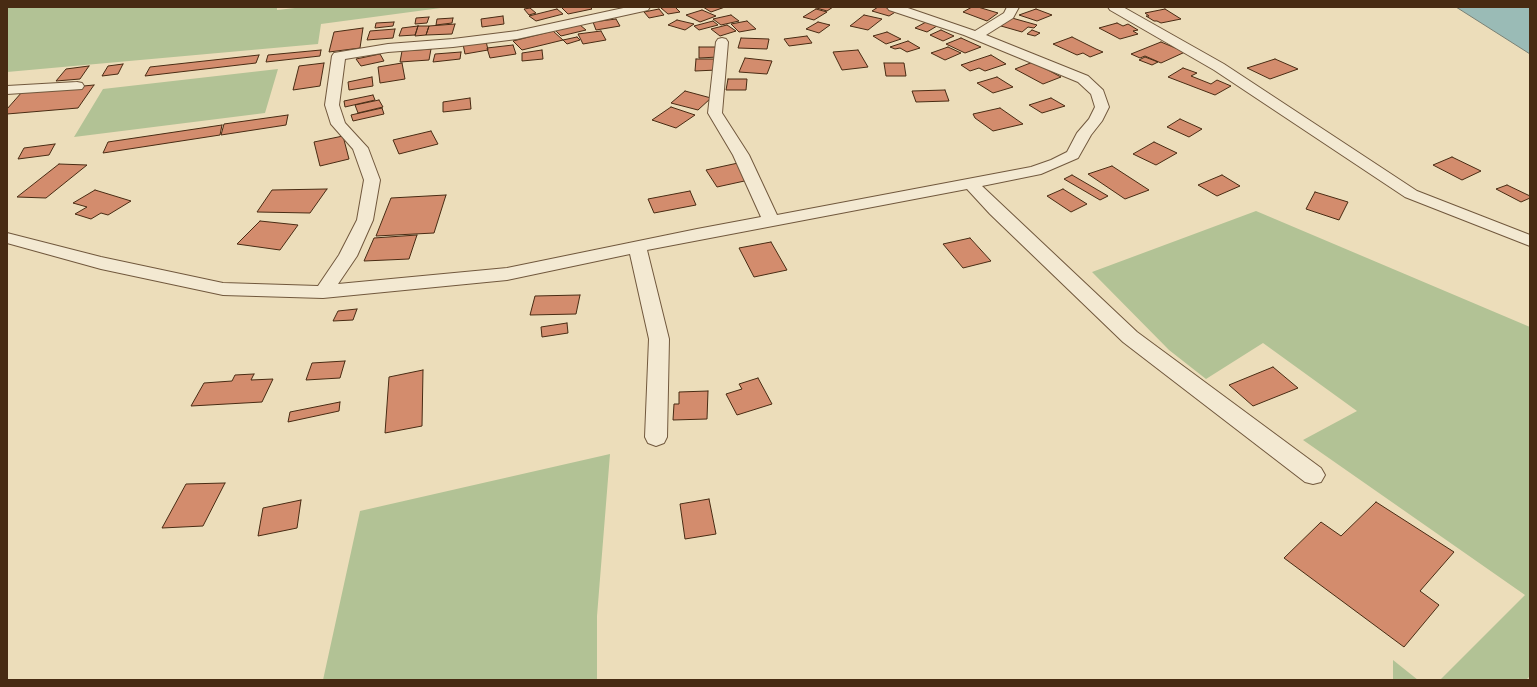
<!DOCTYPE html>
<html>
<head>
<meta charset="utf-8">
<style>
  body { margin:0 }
  #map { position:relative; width:1537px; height:687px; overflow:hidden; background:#ecddba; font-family:"Libre Caslon Text",serif }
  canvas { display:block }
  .frame { position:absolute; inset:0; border:8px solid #482b13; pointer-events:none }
</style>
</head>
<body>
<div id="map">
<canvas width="1537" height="687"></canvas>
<div class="frame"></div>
</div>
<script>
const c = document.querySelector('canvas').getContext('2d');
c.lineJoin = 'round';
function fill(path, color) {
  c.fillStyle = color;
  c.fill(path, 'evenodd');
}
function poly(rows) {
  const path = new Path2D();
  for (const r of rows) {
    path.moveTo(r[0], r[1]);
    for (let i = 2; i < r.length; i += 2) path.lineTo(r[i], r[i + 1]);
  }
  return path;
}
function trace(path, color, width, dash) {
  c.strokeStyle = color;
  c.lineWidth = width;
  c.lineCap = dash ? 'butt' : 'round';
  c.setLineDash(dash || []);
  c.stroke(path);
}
fill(poly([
  [7,7,277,7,277,10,304,7,448,7,321,24,318,44,7,72],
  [278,69,265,113,74,137,103,89],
  [1256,211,1530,327,1530,676,1526,680,1440,680,1525,595,1303,440,1357,411,1263,343,1206,379,1169,350,1092,272],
  [610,454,597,616,597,680,323,680,360,511],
  [1393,660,1418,680,1393,680]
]), '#b2c295');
const water = poly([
  [1456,7,1530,7,1530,54,1456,7]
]);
fill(water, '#9abbb6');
trace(water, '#798175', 1);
const building = poly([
  [561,7,590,7,592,9,568,14,561,7],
  [665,7,675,7,680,12,668,14,661,8,665,7],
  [703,7,725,7,711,12,703,7],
  [813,7,833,7,827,11,813,7],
  [878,7,884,7,897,11,889,16,872,11,878,7],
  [972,7,978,7,998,13,987,21,963,12,972,7],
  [530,8,536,13,529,15,524,9,530,8],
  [557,9,563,14,536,21,529,16,557,9],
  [659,9,664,15,649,18,644,12,659,9],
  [816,9,827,12,814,20,803,17,816,9],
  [1036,9,1052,15,1037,21,1019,15,1036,9],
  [1165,9,1181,19,1161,23,1157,21,1154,21,1146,16,1149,16,1145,13,1165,9],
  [702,10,716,16,700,22,686,15,702,10],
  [731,15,739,21,721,25,713,19,731,15],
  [864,15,882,19,868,30,850,26,864,15],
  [503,16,504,24,482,27,481,19,503,16],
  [429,17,427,23,415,24,416,18,429,17],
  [453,18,452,23,436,25,437,19,453,18],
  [1012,18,1037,25,1034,28,1028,27,1022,32,1001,26,1012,18],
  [616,19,620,26,596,30,593,22,616,19],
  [677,20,694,24,685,30,668,25,677,20],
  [713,21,718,25,699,30,694,26,713,21],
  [747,21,756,29,739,32,731,24,747,21],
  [394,22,393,26,375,28,376,23,394,22],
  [818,22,830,25,819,33,806,29,818,22],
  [926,22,937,26,927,32,915,28,926,22],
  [1117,23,1123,26,1128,24,1138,30,1133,31,1138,34,1120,39,1099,28,1117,23],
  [455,24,452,34,426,35,429,26,455,24],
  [580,25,586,30,561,36,555,30,580,25],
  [727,25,736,31,720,36,711,29,727,25],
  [418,26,429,26,426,35,415,36,418,26],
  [418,26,415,35,399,36,402,28,418,26],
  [363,28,360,48,329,52,334,32,363,28],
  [395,29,393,38,367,40,370,31,395,29],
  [941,30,954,36,943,41,930,35,941,30],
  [1032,30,1040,33,1035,36,1027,34,1032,30],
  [553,31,563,40,522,50,513,41,553,31],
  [601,31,606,40,583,44,578,34,601,31],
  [887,32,901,39,886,44,873,36,887,32],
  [807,36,812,43,789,46,784,39,807,36],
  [577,37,580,40,567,44,563,40,577,37],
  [1072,37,1096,49,1103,52,1090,57,1083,53,1077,55,1053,44,1072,37],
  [741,38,769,39,767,49,738,48,741,38],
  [961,38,981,47,965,53,946,44,961,38],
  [486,41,488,50,465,54,463,44,486,41],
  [908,41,920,48,907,52,900,48,895,49,890,47,908,41],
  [1161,42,1185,52,1161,63,1145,56,1140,58,1131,54,1161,42],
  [513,45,516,54,490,58,487,48,513,45],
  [699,47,716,47,718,57,699,58,699,47],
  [948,47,961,53,945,60,931,53,948,47],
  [431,49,429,60,400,62,402,51,431,49],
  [321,50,320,56,266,62,268,55,321,50],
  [542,50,543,59,522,61,522,53,542,50],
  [858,50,868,67,842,70,833,52,858,50],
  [461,52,460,59,433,62,435,54,461,52],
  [380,54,384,61,361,66,356,59,380,54],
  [259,55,256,63,145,76,150,67,259,55],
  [991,55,1006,64,985,71,979,68,970,71,961,65,991,55],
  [1145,57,1158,62,1152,65,1139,60,1145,57],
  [745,58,772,61,767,74,739,72,745,58],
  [696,59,717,59,717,70,695,71,696,59],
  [1275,59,1298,69,1270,79,1247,68,1275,59],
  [1033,62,1061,77,1043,84,1015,69,1033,62],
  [324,63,320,86,293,90,299,66,324,63],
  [402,63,405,79,380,83,378,67,402,63],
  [884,63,904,63,906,76,886,76,884,63],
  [123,64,118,74,102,76,108,66,123,64],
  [89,66,80,79,56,81,66,69,89,66],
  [1183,68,1197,73,1191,76,1211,84,1217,80,1231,86,1215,95,1168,77,1183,68],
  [372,77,373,86,349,90,348,82,372,77],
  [997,77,1013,87,993,93,977,83,997,77],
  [728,79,747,79,746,90,726,90,728,79],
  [94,85,78,108,7,114,7,109,22,92,94,85],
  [945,90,949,101,916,102,912,91,945,90],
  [685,91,711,98,698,110,671,103,685,91],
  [373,95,375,100,345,107,344,101,373,95],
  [470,98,471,109,443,112,443,102,470,98],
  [1051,98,1065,106,1042,113,1029,105,1051,98],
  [379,100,383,107,358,113,355,105,379,100],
  [671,107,695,115,676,128,652,120,671,107],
  [382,108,384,114,353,121,351,115,382,108],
  [1000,108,1023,124,993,131,975,118,973,114,1000,108],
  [288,115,286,125,221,135,224,124,288,115],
  [1180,119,1202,129,1189,137,1167,127,1180,119],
  [222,125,220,135,103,153,108,142,222,125],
  [431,131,438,144,399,154,393,140,431,131],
  [343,136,349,159,320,166,314,142,343,136],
  [1154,142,1177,153,1156,165,1133,154,1154,142],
  [55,144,49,155,18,159,24,148,55,144],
  [1452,157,1481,171,1462,180,1433,165,1452,157],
  [738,163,749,180,717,187,706,170,738,163],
  [59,164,87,165,46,198,17,197,59,164],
  [1112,166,1149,190,1125,199,1088,174,1112,166],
  [1072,175,1108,196,1100,200,1064,179,1072,175],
  [1222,175,1240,186,1217,196,1198,185,1222,175],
  [1507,185,1530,196,1530,198,1521,202,1496,189,1507,185],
  [327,189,310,213,257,212,272,190,327,189],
  [1063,189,1087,204,1071,212,1047,196,1063,189],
  [95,190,131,201,108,215,101,213,91,219,75,214,87,207,73,203,95,190],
  [690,191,696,205,654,213,648,199,690,191],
  [1315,192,1348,202,1339,220,1306,209,1315,192],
  [446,195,434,233,376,236,391,198,446,195],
  [260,221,298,225,280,250,237,244,260,221],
  [417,235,409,259,364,261,374,238,417,235],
  [970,238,991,261,963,268,943,244,970,238],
  [771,242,787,270,754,277,739,248,771,242],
  [580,295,576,314,530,315,535,296,580,295],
  [357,309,353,320,333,321,338,311,357,309],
  [567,323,568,333,542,337,541,327,567,323],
  [345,361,340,378,306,380,312,363,345,361],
  [1273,367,1298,388,1253,406,1229,385,1273,367],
  [423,370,422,426,385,433,389,377,423,370],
  [254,374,251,380,273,379,262,402,191,406,204,383,232,381,235,375,254,374],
  [758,378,772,404,737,415,726,394,742,389,739,384,758,378],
  [708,391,707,419,673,420,674,404,679,404,679,392,708,391],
  [340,402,339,411,288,422,290,412,340,402],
  [225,483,203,526,162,528,186,484,225,483],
  [709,499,716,534,685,539,680,504,709,499],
  [301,500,297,528,258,536,263,508,301,500],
  [1376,502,1454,552,1420,591,1439,605,1404,647,1284,558,1321,522,1341,536,1376,502]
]);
fill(building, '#d38c6d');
trace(building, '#482b13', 1);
const street = poly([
  [628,7,650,7,648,10,644,11,517,39,453,47,388,52,345,59,339,105,345,123,368,148,380,180,373,220,357,256,338,284,507,268,697,229,761,217,733,155,708,113,716,42,718,39,722,38,726,39,728,42,722,113,749,155,777,215,1031,167,1051,160,1067,152,1077,133,1089,119,1095,107,1091,94,1078,82,964,35,889,10,887,7,905,7,975,31,1004,13,1007,7,1019,7,1013,18,986,35,1088,76,1103,90,1109,107,1102,121,1091,135,1078,158,1041,174,982,186,1137,332,1321,468,1325,475,1321,482,1313,484,1305,482,1123,342,990,214,967,189,647,250,669,339,667,437,664,443,656,446,648,443,645,437,649,339,630,254,507,280,323,298,223,295,101,269,7,243,7,233,101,257,223,283,318,286,339,255,357,220,364,180,353,149,331,124,325,105,332,56,334,53,388,44,453,39,517,31,628,7],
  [1108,7,1123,7,1224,64,1417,191,1530,235,1530,246,1405,197,1214,70,1110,10,1108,7],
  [77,82,82,83,84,86,82,89,7,94,7,86,77,82]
]);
trace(street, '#71583d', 2);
fill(street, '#f3e9d2');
</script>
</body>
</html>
